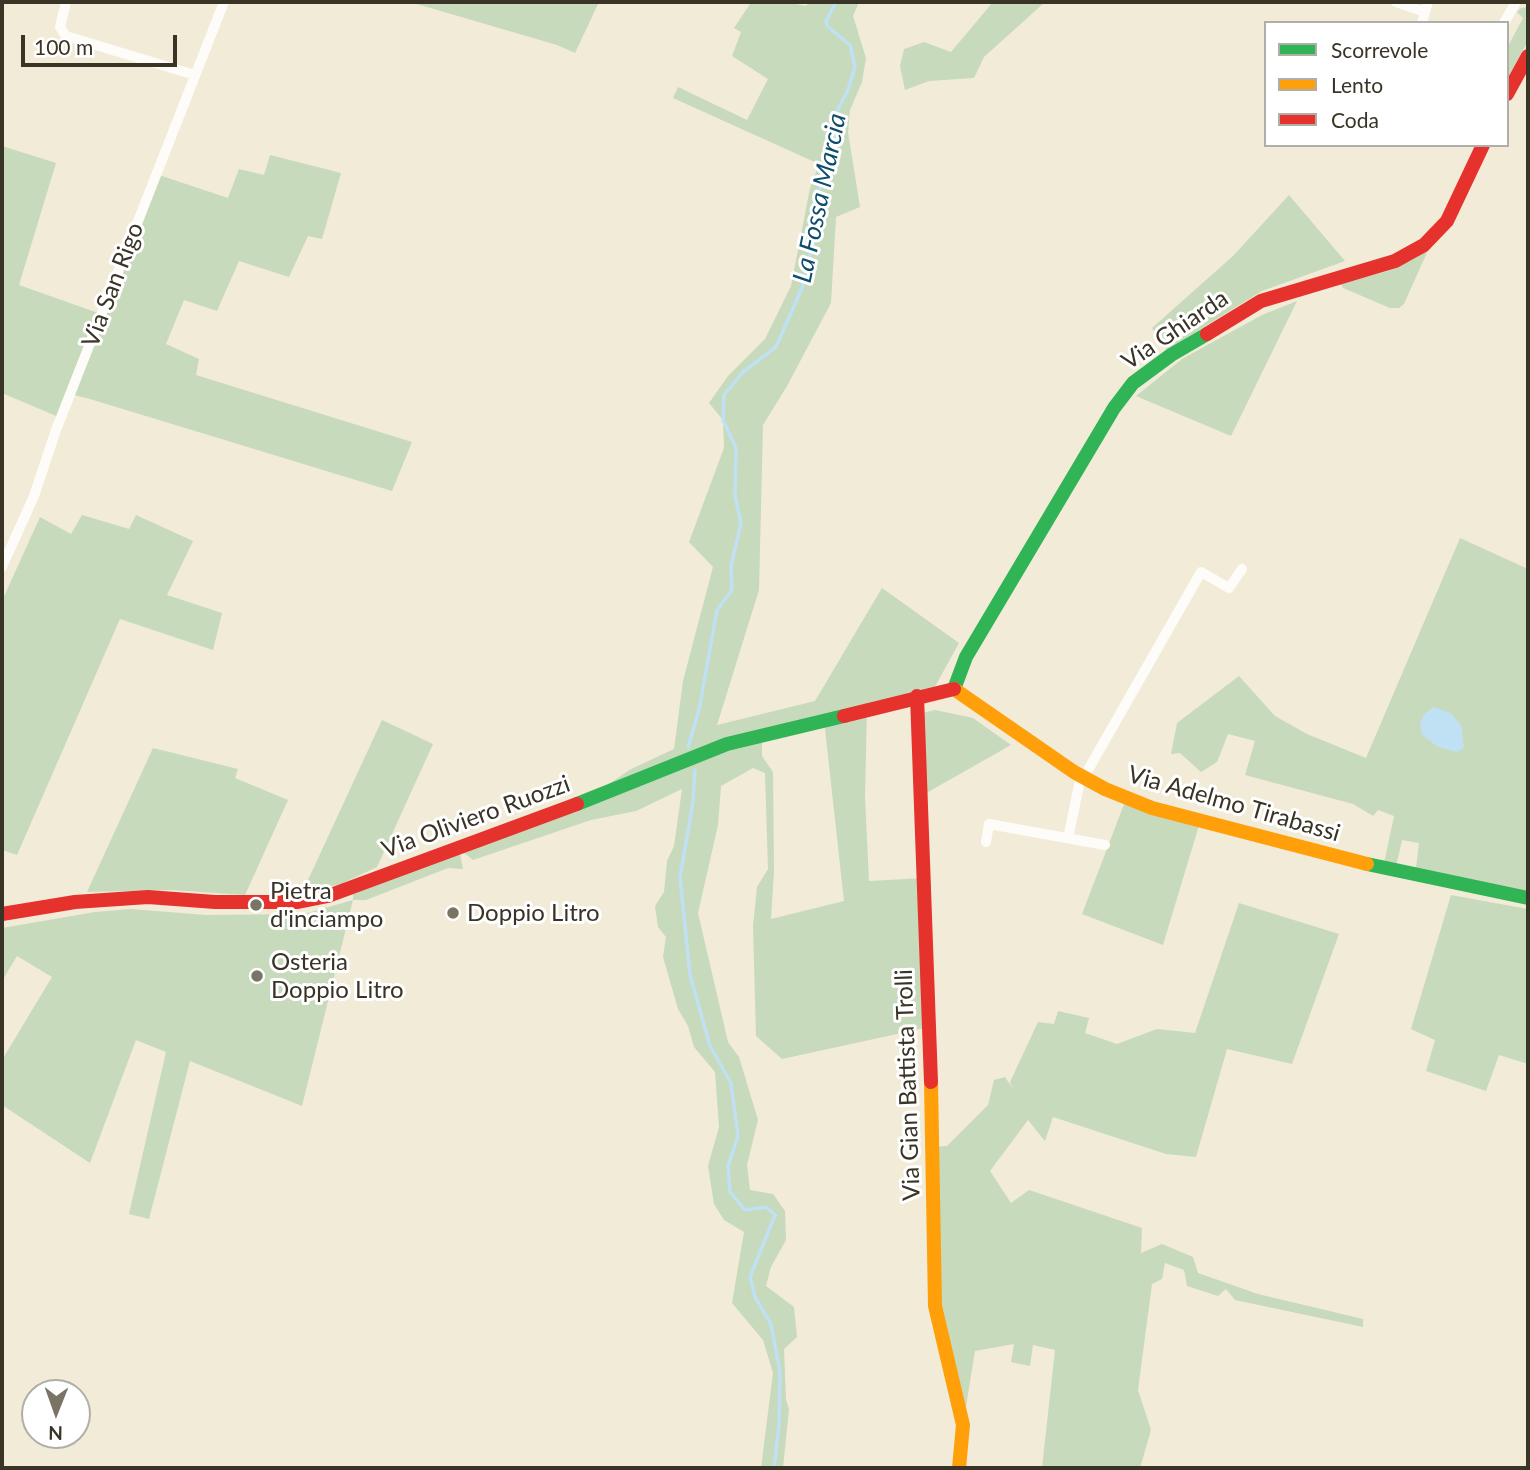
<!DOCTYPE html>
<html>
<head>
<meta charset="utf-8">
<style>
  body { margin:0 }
  #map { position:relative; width:1530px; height:1470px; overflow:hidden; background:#f2ebd8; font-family:Lato,sans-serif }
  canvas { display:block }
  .frame { position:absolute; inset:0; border:4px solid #393426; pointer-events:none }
  .legend { position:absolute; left:1264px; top:21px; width:245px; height:126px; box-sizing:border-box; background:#fff; border:2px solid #b0aea8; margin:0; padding:9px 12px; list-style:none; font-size:21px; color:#393426 }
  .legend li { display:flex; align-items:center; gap:14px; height:35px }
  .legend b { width:35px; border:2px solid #b0aea8 }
  .north { position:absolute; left:21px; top:1379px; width:70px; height:70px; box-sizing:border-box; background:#fff; border:2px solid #b0aea8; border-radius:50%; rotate:181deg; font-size:19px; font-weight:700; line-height:28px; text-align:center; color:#393426 }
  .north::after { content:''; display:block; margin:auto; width:24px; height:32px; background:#7a7464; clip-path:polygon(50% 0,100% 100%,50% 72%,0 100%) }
  .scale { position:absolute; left:21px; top:35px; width:156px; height:32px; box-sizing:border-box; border:4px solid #393426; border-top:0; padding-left:9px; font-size:21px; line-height:24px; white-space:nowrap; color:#393426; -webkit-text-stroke:5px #fff; paint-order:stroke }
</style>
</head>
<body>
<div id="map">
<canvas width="1530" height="1470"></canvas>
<div class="frame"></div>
<ul class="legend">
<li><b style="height:9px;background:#30b455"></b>Scorrevole</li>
<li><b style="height:9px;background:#ff9f0a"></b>Lento</li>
<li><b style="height:9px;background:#e5322d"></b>Coda</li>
</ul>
<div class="north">N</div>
<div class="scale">100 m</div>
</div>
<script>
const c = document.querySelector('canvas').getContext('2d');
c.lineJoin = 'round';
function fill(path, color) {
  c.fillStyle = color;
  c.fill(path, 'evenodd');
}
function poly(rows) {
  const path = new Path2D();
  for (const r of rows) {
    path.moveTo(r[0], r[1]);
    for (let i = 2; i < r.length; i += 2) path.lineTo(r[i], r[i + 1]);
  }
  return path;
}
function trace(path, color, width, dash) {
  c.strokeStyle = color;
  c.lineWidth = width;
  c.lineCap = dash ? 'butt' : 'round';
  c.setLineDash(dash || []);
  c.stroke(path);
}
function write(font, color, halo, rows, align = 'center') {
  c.font = font + ' Lato,sans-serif';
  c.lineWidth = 6;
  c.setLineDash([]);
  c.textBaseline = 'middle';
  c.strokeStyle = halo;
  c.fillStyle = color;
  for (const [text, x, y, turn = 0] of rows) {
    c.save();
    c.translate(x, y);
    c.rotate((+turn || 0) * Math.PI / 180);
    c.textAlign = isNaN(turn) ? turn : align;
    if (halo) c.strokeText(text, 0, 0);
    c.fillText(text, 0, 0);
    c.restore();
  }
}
fill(poly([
  [410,2,599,2,575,53,557,45],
  [748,2,785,2,806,6,810,2,859,2,853,16,866,58,862,82,850,110,848,132,860,207,836,217,831,303,787,386,763,425,759,590,717,725,815,701,882,588,959,643,932,692,867,709,865,797,869,881,924,878,929,1027,782,1059,756,1036,753,926,757,887,768,869,765,773,753,768,721,786,718,825,698,913,728,1042,739,1057,758,1120,747,1165,750,1190,773,1194,785,1211,786,1240,771,1267,766,1286,794,1307,797,1337,784,1349,786,1400,789,1409,783,1468,761,1468,773,1373,763,1340,732,1303,744,1232,724,1220,714,1204,708,1166,719,1127,715,1072,694,1047,688,1026,678,1009,663,957,666,937,658,927,655,906,664,892,667,861,674,846,682,789,636,811,591,820,473,860,459,849,463,869,448,868,366,900,353,900,302,1106,190,1061,149,1219,129,1214,166,1052,136,1040,90,1163,2,1105,2,1060,52,977,17,956,2,981,2,928,95,912,131,909,206,915,304,914,353,900,353,887,588,798,631,769,674,749,683,681,713,567,689,542,724,448,723,420,709,403,728,376,765,339,791,286,810,188,819,164,673,98,678,87,747,120,768,79,732,56,741,32,734,28,750,4],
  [824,720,844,901,771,919,774,871,773,772,762,756,762,735],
  [993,2,1045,2,984,57,974,78,929,81,905,90,900,66,904,49,924,42,951,52],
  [1528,7,1528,41,1507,79,1507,48,1523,18,1517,12,1521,8],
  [2,146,56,163,19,285,101,314,156,174,228,198,239,169,264,175,270,155,341,173,322,239,308,236,289,277,239,261,217,311,184,300,166,344,199,359,196,375,412,442,392,491,90,399,70,394,61,418,2,393],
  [1289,195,1345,261,1262,291,1167,350,1152,328,1233,256],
  [1429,248,1404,304,1399,308,1390,308,1343,288,1341,284,1388,271,1414,259],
  [1297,301,1231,436,1136,396,1182,359,1262,315],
  [82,515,129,529,136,515,193,541,167,595,222,613,213,650,120,619,17,855,2,850,2,601,40,517,71,534],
  [1460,538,1528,569,1528,898,1415,876,1419,843,1402,840,1395,871,1383,868,1394,816,1378,810,1373,816,1353,804,1245,775,1255,741,1228,734,1217,762,1201,772,1180,753,1171,754,1177,723,1239,676,1275,716,1307,734,1366,758],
  [935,710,973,718,1011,745,921,796,918,714],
  [382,720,433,744,377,867,341,884,302,893],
  [153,748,238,769,235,778,288,800,245,895,171,890,87,892],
  [1126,799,1200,822,1163,945,1082,914],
  [1451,895,1528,909,1528,1064,1499,1055,1486,1091,1426,1071,1435,1040,1411,1029],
  [1239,903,1339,934,1292,1064,1227,1049,1196,1157,1166,1154,1053,1117,1045,1141,1028,1120,990,1171,1011,1203,1029,1190,1142,1228,1141,1253,1162,1244,1193,1257,1198,1273,1258,1294,1363,1319,1363,1327,1235,1300,1226,1289,1218,1296,1187,1286,1184,1270,1165,1263,1162,1279,1152,1284,1138,1390,1151,1430,1140,1468,1042,1468,1055,1350,1033,1345,1030,1366,1011,1362,1014,1344,975,1351,963,1425,935,1306,933,1147,947,1146,988,1105,994,1080,1005,1077,1013,1089,1010,1082,1038,1022,1054,1024,1058,1011,1089,1018,1085,1033,1117,1044,1157,1029,1195,1033]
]), '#c7dabc');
fill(poly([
  [1434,707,1451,713,1461,725,1464,748,1457,752,1438,747,1422,735,1420,724,1424,714]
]), '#bfe1f3');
trace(poly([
  [688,747,699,710,717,610,732,590,731,566,741,523,735,496,736,448,723,420,724,395,743,372,776,347,802,288,814,241,818,191,829,175,835,141,834,117,848,90,855,67,850,45,827,26,826,21,836,2],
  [695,770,693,802,680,877,690,975,710,1046,731,1083,738,1136,728,1166,730,1192,745,1210,766,1207,775,1215,750,1277,755,1297,771,1324,780,1372,779,1425,774,1468]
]), '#bfe1f3', 3.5);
trace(poly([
  [66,2,60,27,66,36,195,75],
  [1396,2,1425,12],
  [1422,23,1428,2],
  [1504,23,1516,2],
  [2,567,34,496,56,430,224,2],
  [1084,777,1201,572,1229,588,1242,569],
  [1068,838,1081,776],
  [986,842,989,824,1105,845]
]), '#fdfcf9', 10);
trace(poly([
  [954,689,966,657,1114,408,1133,383,1171,355,1207,334],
  [577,804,727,744,844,716],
  [1367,864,1528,898]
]), '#30b455', 14);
trace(poly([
  [954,689,1074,772,1105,789,1152,808,1367,864],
  [931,1082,935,1306,963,1425,959,1468]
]), '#ff9f0a', 14);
trace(poly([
  [1507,94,1528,56],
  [1207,334,1261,301,1395,261,1424,245,1447,221,1483,145],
  [917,696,931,1082],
  [844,716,954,689],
  [2,914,75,902,148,897,215,902,298,902,328,896,577,804]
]), '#e5322d', 14);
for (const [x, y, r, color] of [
  [256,905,7,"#7a7464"],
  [453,913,7,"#7a7464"],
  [257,976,7,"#7a7464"]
]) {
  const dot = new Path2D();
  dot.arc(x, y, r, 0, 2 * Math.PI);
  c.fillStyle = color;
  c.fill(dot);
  trace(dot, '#fff', 2.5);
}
write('24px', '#393426', '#fff', [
  ["Via San Rigo",113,285,-69],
  ["Via Ghiarda",1175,330,-34],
  ["Via Adelmo Tirabassi",1234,804,16],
  ["Via Oliviero Ruozzi",476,817,-20],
  ["Via Gian Battista Trolli",908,1085,-92]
]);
write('24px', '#393426', '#fff', [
  ["Pietra",270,891],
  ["d'inciampo",270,919],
  ["Doppio Litro",467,913],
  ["Osteria",271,962],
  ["Doppio Litro",271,990]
], 'left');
write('italic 26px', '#0e4d6d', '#fff', [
  ["La Fossa Marcia",820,198,-78]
]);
</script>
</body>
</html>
